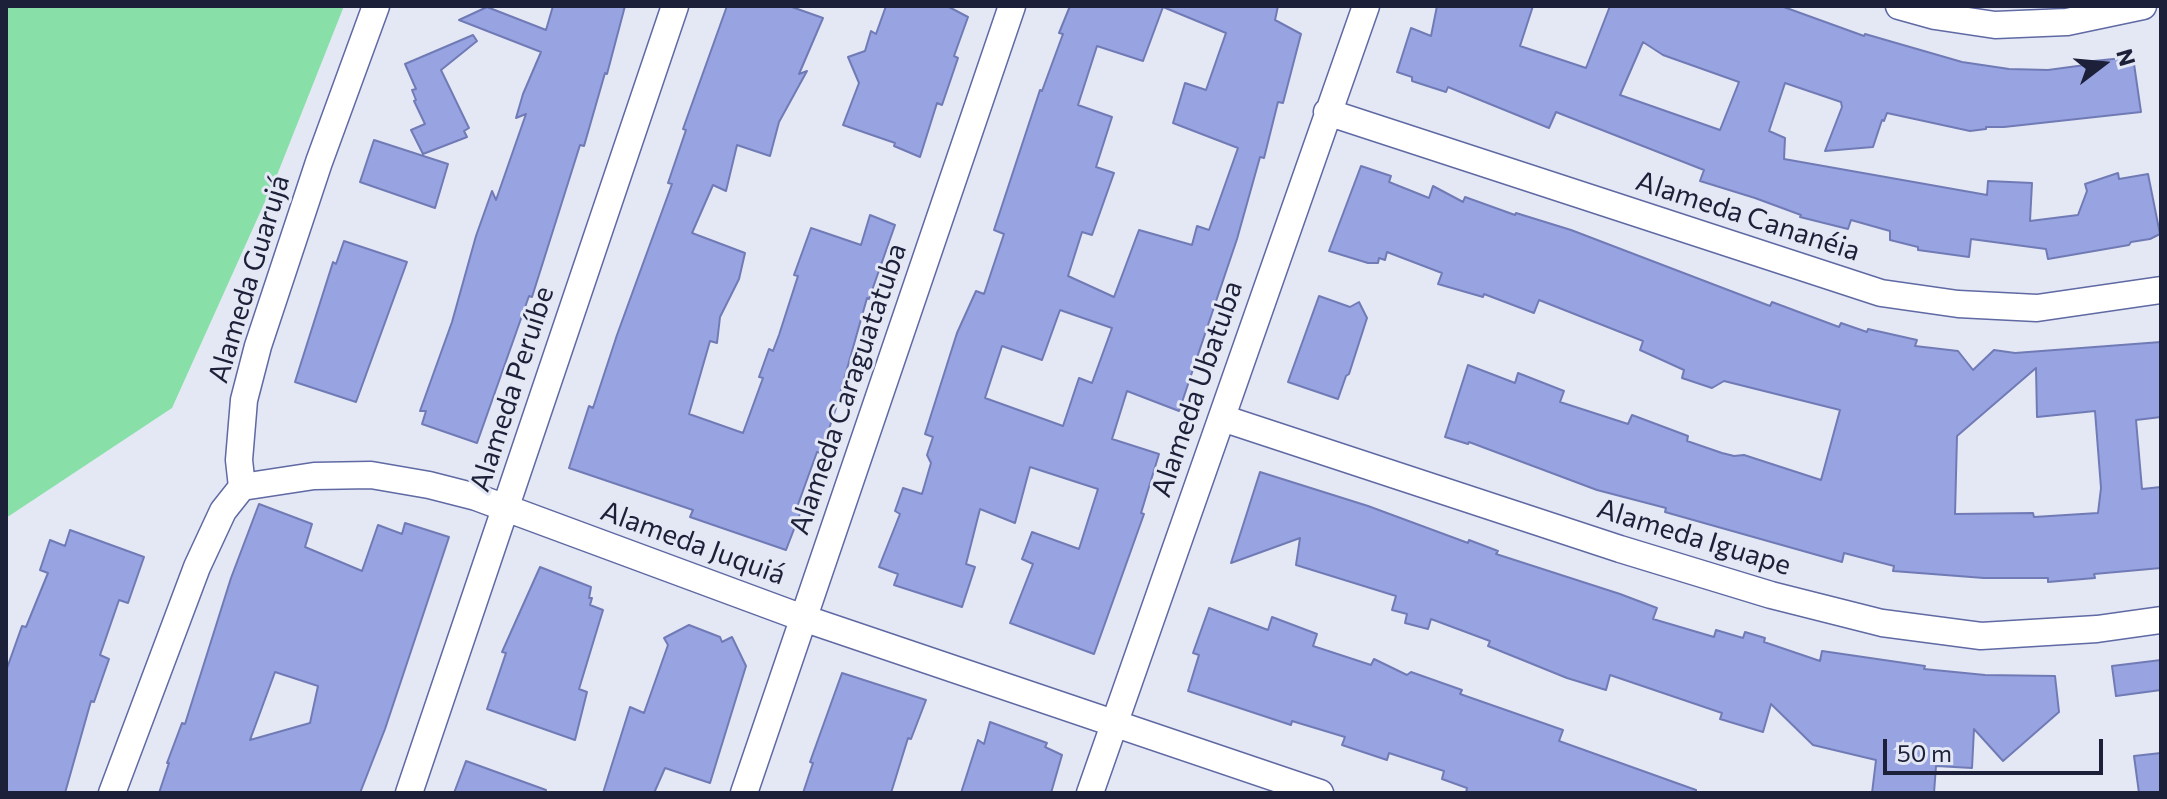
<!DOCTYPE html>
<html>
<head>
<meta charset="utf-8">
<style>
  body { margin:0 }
  #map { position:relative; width:2167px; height:799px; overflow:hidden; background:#e4e7f4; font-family:Commissioner,sans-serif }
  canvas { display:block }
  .frame { position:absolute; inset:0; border:8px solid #1c2038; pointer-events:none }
  .north { position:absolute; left:2063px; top:24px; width:80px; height:80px; -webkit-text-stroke:6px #e4e7f4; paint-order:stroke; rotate:74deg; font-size:22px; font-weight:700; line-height:32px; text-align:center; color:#1c2038 }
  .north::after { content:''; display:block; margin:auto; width:28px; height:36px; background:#1c2038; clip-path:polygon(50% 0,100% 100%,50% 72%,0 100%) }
  .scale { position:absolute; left:1883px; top:739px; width:220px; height:36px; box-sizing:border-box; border:4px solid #1c2038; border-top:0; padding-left:10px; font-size:24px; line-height:28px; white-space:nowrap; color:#1c2038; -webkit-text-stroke:6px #e4e7f4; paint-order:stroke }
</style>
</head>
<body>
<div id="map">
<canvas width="2167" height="799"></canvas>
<div class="frame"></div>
<div class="north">N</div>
<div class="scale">50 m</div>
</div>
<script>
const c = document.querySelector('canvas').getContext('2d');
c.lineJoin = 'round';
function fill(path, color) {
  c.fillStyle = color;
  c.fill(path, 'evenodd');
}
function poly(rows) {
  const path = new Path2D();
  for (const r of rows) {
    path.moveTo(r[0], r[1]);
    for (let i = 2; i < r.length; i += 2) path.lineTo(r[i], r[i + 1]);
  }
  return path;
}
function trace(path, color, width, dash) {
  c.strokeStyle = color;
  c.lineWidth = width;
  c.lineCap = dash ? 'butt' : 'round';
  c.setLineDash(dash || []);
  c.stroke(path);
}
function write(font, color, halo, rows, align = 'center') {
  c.font = font + ' Commissioner,sans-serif';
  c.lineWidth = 6;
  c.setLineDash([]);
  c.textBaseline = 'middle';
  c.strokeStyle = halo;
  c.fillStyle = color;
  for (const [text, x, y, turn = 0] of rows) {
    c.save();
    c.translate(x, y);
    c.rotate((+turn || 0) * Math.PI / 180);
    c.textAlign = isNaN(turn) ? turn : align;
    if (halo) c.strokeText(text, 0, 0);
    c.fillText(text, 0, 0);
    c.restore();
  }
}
fill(poly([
  [6,6,344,6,277,175,172,408,6,518]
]), '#88e0a8');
const building = poly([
  [553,6,625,6,607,74,605,73,584,146,580,145,532,297,529,296,477,443,422,424,426,411,420,411,452,322,476,236,492,191,496,200,526,114,516,118,523,94,541,52,459,20,487,7,546,30,553,6],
  [727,6,789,6,823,18,799,74,807,71,779,122,770,156,737,145,726,191,713,185,692,233,745,253,739,279,720,317,717,343,710,341,689,414,743,433,763,378,759,377,769,349,773,351,779,335,798,276,794,275,811,228,861,245,870,215,895,225,869,299,867,298,836,408,821,453,817,452,796,510,801,511,786,550,690,517,693,510,569,468,589,406,593,408,617,335,672,184,668,183,686,130,683,129,727,6],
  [886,6,947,6,968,17,954,56,958,58,942,105,937,103,920,157,894,146,895,143,843,125,859,83,848,57,865,51,871,31,876,34,886,6],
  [1070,6,1278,6,1275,20,1301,34,1283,103,1278,102,1264,158,1260,157,1237,239,1179,411,1127,391,1112,439,1159,454,1141,513,1144,514,1094,654,1010,623,1033,564,1022,559,1032,532,1079,549,1098,489,1030,467,1015,523,980,509,966,564,975,567,962,607,894,585,898,574,879,567,900,514,895,511,903,488,922,494,931,463,927,455,933,437,925,434,957,333,976,291,984,294,1004,234,994,230,1040,90,1042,91,1063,34,1059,33,1070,6],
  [1163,7,1226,33,1206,90,1185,83,1173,123,1238,148,1209,230,1197,226,1192,245,1139,230,1114,297,1068,276,1082,232,1092,235,1114,173,1096,167,1112,117,1078,105,1097,46,1143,61,1163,7],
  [1060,310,1112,328,1092,383,1079,378,1063,426,985,398,1002,346,1042,360,1060,310],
  [1437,6,1533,6,1520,46,1586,68,1610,6,1781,6,1864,36,1865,34,1962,62,2009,69,2048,70,2085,65,2084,62,2133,57,2141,112,2004,127,1986,127,1986,129,1970,131,1887,113,1884,121,1882,120,1873,147,1825,151,1842,107,1841,102,1785,83,1769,131,1785,138,1784,159,1987,195,1988,181,2032,183,2030,221,2078,215,2087,191,2085,184,2118,173,2119,179,2148,174,2160,234,2150,239,2131,242,2129,245,2048,259,2046,249,1971,239,1969,257,1918,250,1918,247,1890,240,1890,231,1851,220,1848,229,1800,217,1801,215,1755,198,1700,181,1704,170,1556,112,1549,128,1448,87,1446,92,1412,81,1412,77,1397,72,1411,28,1431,36,1437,6],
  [1643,42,1663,55,1739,82,1720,130,1620,95,1643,42],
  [473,35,477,41,441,70,469,128,464,131,467,137,423,154,411,130,425,124,414,101,416,100,412,90,416,89,405,64,473,35],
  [374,140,448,164,435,208,360,182,374,140],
  [1361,166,1391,176,1389,182,1429,198,1433,186,1463,202,1465,197,1515,215,1516,213,1571,230,1770,306,1772,302,1839,327,1841,323,1867,332,1868,329,1917,340,1915,346,1958,351,1973,370,1994,350,2015,353,2161,342,2161,417,2136,420,2142,489,2161,487,2161,568,2094,574,2095,578,2048,582,2048,578,1984,578,1893,571,1894,566,1844,553,1842,562,1665,512,1666,508,1597,490,1469,442,1468,444,1445,437,1468,365,1515,383,1518,373,1564,391,1560,402,1628,424,1632,415,1688,436,1687,441,1722,453,1734,456,1744,455,1821,480,1840,410,1724,381,1712,388,1682,378,1684,370,1640,350,1643,341,1539,300,1534,313,1484,294,1483,297,1438,284,1442,273,1387,252,1385,260,1379,258,1378,263,1368,263,1329,251,1361,166],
  [2036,368,2037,417,2095,411,2101,488,2098,513,2034,517,2033,513,1955,514,1957,436,2036,368],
  [344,241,407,262,356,402,295,382,333,262,336,264,344,241],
  [1319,296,1350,307,1359,302,1367,318,1349,374,1346,376,1338,399,1288,382,1319,296],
  [1260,472,1368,506,1468,543,1469,540,1498,551,1496,554,1620,594,1657,608,1653,619,1714,637,1716,630,1743,638,1745,632,1765,638,1764,642,1820,661,1822,651,1925,666,1924,669,1985,675,2055,676,2059,712,2003,761,1974,729,1972,768,1936,766,1934,793,1872,793,1876,760,1813,745,1771,704,1763,732,1720,719,1722,713,1610,675,1606,690,1567,678,1488,646,1490,641,1431,619,1428,629,1405,623,1407,614,1392,610,1396,596,1296,565,1300,538,1231,563,1260,472],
  [259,504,312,524,305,547,362,571,378,525,402,534,405,523,449,537,385,729,360,793,159,793,169,763,167,763,182,723,185,724,231,578,259,504],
  [275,672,318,686,310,723,250,740,275,672],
  [70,530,144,557,128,603,119,600,100,655,109,659,94,702,91,701,65,793,6,793,6,671,22,626,26,627,48,573,40,570,50,540,65,546,70,530],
  [540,567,591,587,589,598,592,598,590,605,603,610,579,689,587,692,575,740,487,709,506,653,502,652,540,567],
  [1209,608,1268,630,1272,617,1317,634,1313,646,1371,665,1374,659,1407,675,1411,672,1462,690,1460,694,1563,730,1559,741,1696,790,1696,793,1466,793,1467,788,1442,779,1444,771,1389,753,1387,760,1342,745,1345,737,1292,721,1291,725,1188,691,1199,655,1193,653,1209,608],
  [689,625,720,637,722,642,732,637,746,666,710,783,665,768,654,793,603,793,630,707,644,713,668,645,664,638,689,625],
  [2161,660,2161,690,2116,696,2112,666,2161,660],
  [842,673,926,700,911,739,908,738,891,793,803,793,813,763,810,762,842,673],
  [990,722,1047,743,1045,747,1062,755,1051,793,961,793,978,740,984,744,990,722],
  [2161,753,2161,793,2139,793,2134,756,2161,753],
  [466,761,546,790,545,793,454,793,466,761]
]);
fill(building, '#98a4e2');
trace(building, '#707bb6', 2);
const street = poly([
  [1899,6,1935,16,1995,25,2067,22,2143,6],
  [1327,112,1881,293,1958,304,2037,308,2161,290],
  [1222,418,1620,549,1771,595,1882,623,1981,636,2097,629,2161,620],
  [242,487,314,476,371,475,429,485,476,497,803,618,1320,793],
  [112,793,197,567,223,511,242,487,239,460,244,400,258,346,319,162,376,6],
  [409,793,675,6],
  [744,793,1012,6],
  [1090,793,1366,6]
]);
trace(street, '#5f69a3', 29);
trace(street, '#fff', 26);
write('28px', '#1c2038', '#e4e7f4', [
  ["Alameda Cananéia",1748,216,18],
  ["Alameda Guarujá",249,279,-73],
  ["Alameda Peruíbe",512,389,-72],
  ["Alameda Caraguatatuba",848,389,-71],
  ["Alameda Ubatuba",1197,389,-71],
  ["Alameda Iguape",1694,537,17],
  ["Alameda Juquiá",693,543,20]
]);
</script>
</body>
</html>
